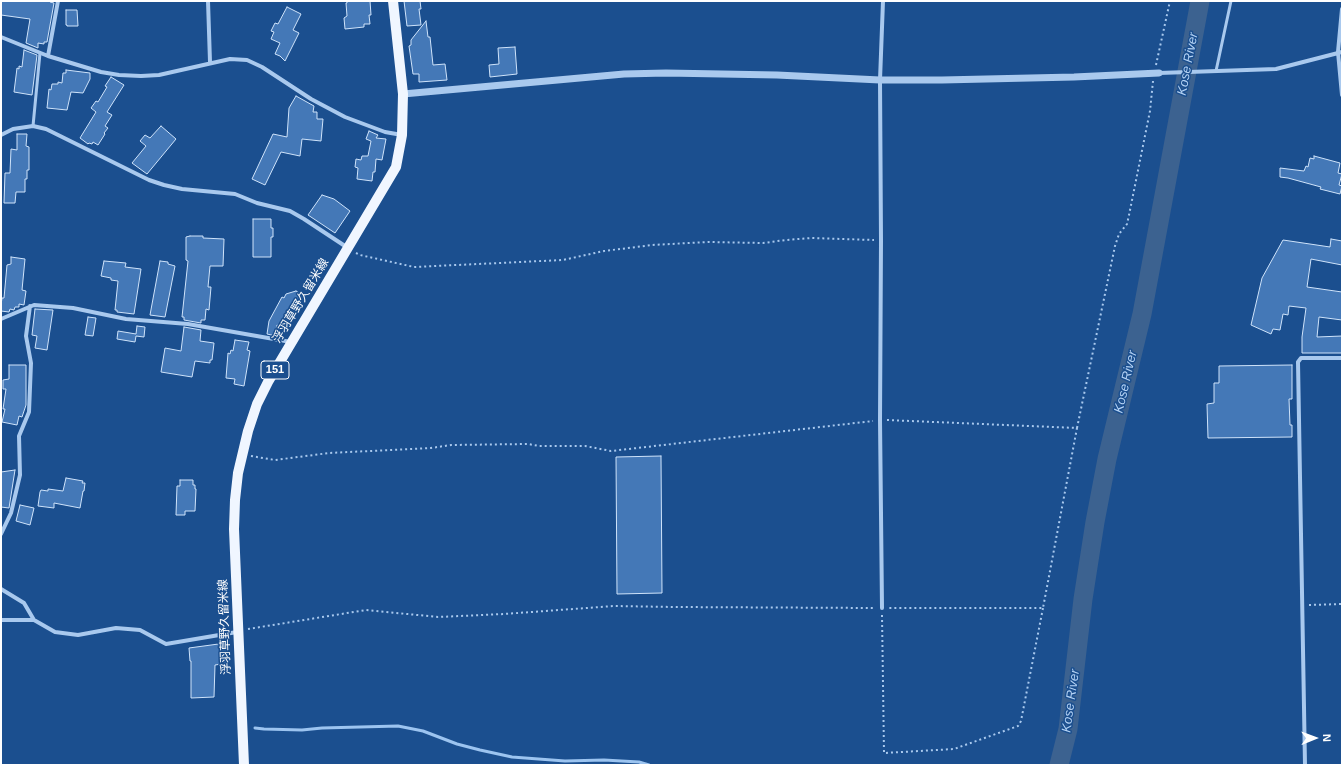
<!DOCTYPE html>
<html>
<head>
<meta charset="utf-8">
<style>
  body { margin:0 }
  #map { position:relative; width:1343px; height:766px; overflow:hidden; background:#1b4f8f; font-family:Helvetica,sans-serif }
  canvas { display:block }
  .frame { position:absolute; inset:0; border:2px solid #fff; pointer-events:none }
  .north { position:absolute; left:1295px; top:718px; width:40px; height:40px; -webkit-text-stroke:3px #1b4f8f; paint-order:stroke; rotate:89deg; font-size:11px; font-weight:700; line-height:16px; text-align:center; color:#fff }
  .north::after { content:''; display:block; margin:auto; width:14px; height:18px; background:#fff; clip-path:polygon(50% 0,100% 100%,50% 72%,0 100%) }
</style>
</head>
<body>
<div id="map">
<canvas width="1343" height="766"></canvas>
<div class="frame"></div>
<div class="north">N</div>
</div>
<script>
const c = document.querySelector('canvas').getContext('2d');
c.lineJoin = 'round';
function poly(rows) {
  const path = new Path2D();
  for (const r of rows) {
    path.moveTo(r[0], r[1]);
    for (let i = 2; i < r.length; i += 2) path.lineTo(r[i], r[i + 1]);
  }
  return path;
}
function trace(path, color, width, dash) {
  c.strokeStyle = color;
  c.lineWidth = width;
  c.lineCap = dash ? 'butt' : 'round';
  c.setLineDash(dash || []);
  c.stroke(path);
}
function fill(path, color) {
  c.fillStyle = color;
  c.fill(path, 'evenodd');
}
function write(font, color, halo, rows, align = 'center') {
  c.font = font + ' Helvetica,"Noto Sans JP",sans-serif';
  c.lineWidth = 3;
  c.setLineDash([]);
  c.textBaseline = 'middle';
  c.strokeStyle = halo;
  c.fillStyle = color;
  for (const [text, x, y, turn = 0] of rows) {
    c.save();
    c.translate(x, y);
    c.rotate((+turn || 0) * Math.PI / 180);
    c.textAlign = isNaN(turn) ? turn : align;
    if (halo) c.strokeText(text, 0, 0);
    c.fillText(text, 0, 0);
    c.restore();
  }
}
trace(poly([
  [255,728,264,729,302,730,322,728,398,726,423,731,457,744,480,750,512,757,565,761,604,760,639,762,649,765],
  [1057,765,1059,765]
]), '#9cc4f0', 3);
trace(poly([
  [1059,765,1068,729,1083,599,1095,522,1107,459,1142,314,1200,1]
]), '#3c6290', 19);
const building = poly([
  [1,1,51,1,50,2,54,3,47,42,44,42,44,44,38,43,38,48,26,43,30,19,1,15,1,1],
  [347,1,370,1,371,15,369,15,370,24,364,24,364,27,345,29,344,18,347,16,346,3,347,3,347,1],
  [404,1,420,1,421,9,419,9,421,25,407,26,404,1],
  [287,7,301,14,293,30,299,33,285,61,280,56,275,54,280,43,271,39,274,32,271,31,275,23,278,24,287,7],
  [66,10,77,10,78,26,67,26,67,25,66,25,66,10],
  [426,21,428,37,430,37,433,65,445,64,447,80,419,82,419,74,413,74,409,46,411,45,411,40,426,21],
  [515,47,517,74,490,77,489,65,499,64,498,48,515,47],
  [24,50,37,55,32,95,14,92,17,68,19,69,19,66,22,67,24,50],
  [66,70,90,73,90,79,83,93,71,92,67,110,47,108,49,89,51,90,52,84,58,84,58,82,62,83,63,73,66,73,66,70],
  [111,77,124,85,107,112,112,115,105,126,108,128,104,133,105,134,98,145,93,142,92,144,89,143,88,144,80,138,96,112,91,108,96,101,98,102,107,87,105,86,111,77],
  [296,96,314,106,313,112,317,112,317,119,323,119,321,141,302,139,300,156,281,152,265,185,252,179,273,134,287,137,289,108,296,96],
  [161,126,176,139,147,174,132,163,146,146,140,141,145,135,150,138,161,126],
  [369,131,378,135,376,138,386,139,382,160,376,159,375,172,373,172,372,181,357,179,358,168,355,167,356,159,361,160,362,156,368,156,371,141,366,139,369,131],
  [17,134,27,134,26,146,29,147,29,170,27,170,27,179,25,179,25,192,16,192,15,203,4,203,5,173,10,173,11,149,17,150,17,134],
  [1314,156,1340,163,1338,173,1342,174,1339,185,1342,186,1340,194,1320,189,1321,187,1288,178,1280,177,1280,168,1304,171,1306,166,1308,167,1310,158,1314,159,1314,156],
  [322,195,334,199,350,211,335,233,308,215,322,195],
  [253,219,271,219,271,228,273,228,273,237,271,237,271,257,253,257,253,219],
  [190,236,203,236,203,238,224,239,223,266,210,266,208,287,211,287,209,310,206,309,205,320,201,320,201,323,184,320,184,317,182,317,188,261,186,260,186,237,190,236],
  [1331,239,1342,241,1342,265,1311,259,1307,287,1342,292,1342,320,1319,317,1317,337,1342,336,1342,353,1302,353,1302,337,1306,308,1289,306,1288,315,1283,314,1280,330,1273,329,1271,334,1251,325,1262,278,1283,240,1330,247,1331,239],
  [11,257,25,259,22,290,26,291,24,305,19,304,19,307,15,307,14,310,10,309,9,312,1,311,1,305,2,298,4,298,7,265,11,264,11,257],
  [104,261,126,263,125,267,141,269,134,314,117,312,117,310,115,310,118,281,111,280,111,278,101,276,104,261],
  [160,261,168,262,168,264,175,266,165,317,150,315,160,261],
  [296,291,304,296,286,330,277,325,276,336,267,334,269,321,282,297,284,298,286,294,296,291],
  [35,309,53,310,47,350,35,348,37,336,32,335,35,309],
  [88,317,96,318,93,336,85,335,88,317],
  [137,326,145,327,144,337,136,336,135,342,117,339,118,331,136,334,137,326],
  [184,327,201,330,200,341,214,343,212,360,210,360,210,363,195,361,192,377,161,372,165,348,181,351,184,327],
  [235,340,249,342,247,350,250,351,244,386,234,384,235,379,226,378,228,353,230,354,231,350,233,351,235,340],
  [9,365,26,365,26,405,22,417,19,416,17,425,2,422,5,409,3,409,6,389,3,389,3,380,9,379,9,365],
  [1292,365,1292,399,1289,399,1290,425,1292,425,1292,437,1208,438,1207,404,1214,403,1214,383,1219,383,1219,366,1292,365],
  [661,456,662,593,617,594,616,457,661,456],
  [15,470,9,508,1,507,1,472,15,470],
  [66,478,83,481,82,483,85,483,84,491,83,491,80,508,54,503,54,508,38,506,40,492,41,490,48,491,48,489,63,491,66,478],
  [180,480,193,480,193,485,195,485,195,489,196,489,195,511,185,511,185,515,176,515,177,486,180,486,180,480],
  [20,505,34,508,30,525,16,521,20,505],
  [226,643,228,663,215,665,214,697,191,698,191,661,190,661,189,648,226,643]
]);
fill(building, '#4478b7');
trace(building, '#cfe3fa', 1);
trace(poly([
  [1156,65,1170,1],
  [356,253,360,255,414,267,563,260,604,251,652,245,708,242,763,243,786,240,811,238,874,240],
  [887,420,1077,428,1043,608,888,608],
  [1077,428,1115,246,1119,234,1127,224,1129,215,1150,111,1153,81],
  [251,456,275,460,329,453,431,448,451,445,528,444,539,446,585,446,611,451,873,421],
  [1309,605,1342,604],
  [882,615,884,753,954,749,1018,726,1021,721,1043,608],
  [248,629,366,610,438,617,504,614,614,606,675,607,875,608]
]), '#a9c9ee', 2, [2, 3]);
trace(poly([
  [1216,71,1231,1],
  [33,126,40,53]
]), '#a9c9ee', 3);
trace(poly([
  [208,1,210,62],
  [1342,9,1338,52,1342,95],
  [1,37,48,56,101,72,119,75,141,76,159,75,230,59,247,60,262,67,311,99,345,117,385,132,402,135],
  [48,56,58,1],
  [1159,73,1276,69,1342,52],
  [1,135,13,129,33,126,46,129,149,180,164,185,182,189,235,194,257,203,290,211,304,219,348,248],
  [1,319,34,305,73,308,126,319,188,324,291,342],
  [1,534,11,513,20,475,19,436,29,412,31,363,26,336,30,306],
  [1,589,24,603,34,620,55,632,78,635,116,628,140,630,166,644,237,632],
  [882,608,880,420,881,241,880,80,883,1],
  [1,620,34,620],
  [1305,765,1298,362,1301,358,1342,358]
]), '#a9c9ee', 4);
trace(poly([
  [403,94,624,74,666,73,777,75,880,80,942,80,1074,77,1159,73]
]), '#a9c9ee', 7);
trace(poly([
  [244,765,234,529,235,500,238,473,248,431,257,404,268,382,396,167,402,135,403,94,393,1]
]), '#f0f6ff', 10);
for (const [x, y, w] of [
  [275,370,28]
]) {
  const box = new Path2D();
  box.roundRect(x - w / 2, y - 9, w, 18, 3);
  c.fillStyle = '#1b4f8f';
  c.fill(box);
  trace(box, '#fff', 1);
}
write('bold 11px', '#fff', null, [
  ["151",275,370]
]);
write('12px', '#fff', '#1b4f8f', [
  ["浮羽草野久留米線",301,301,-59],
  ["浮羽草野久留米線",225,627,-92]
]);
write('italic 13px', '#b5d3f5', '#1b4f8f', [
  ["Kose River",1188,64,-79],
  ["Kose River",1126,382,-77],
  ["Kose River",1071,701,-82]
]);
</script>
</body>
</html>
